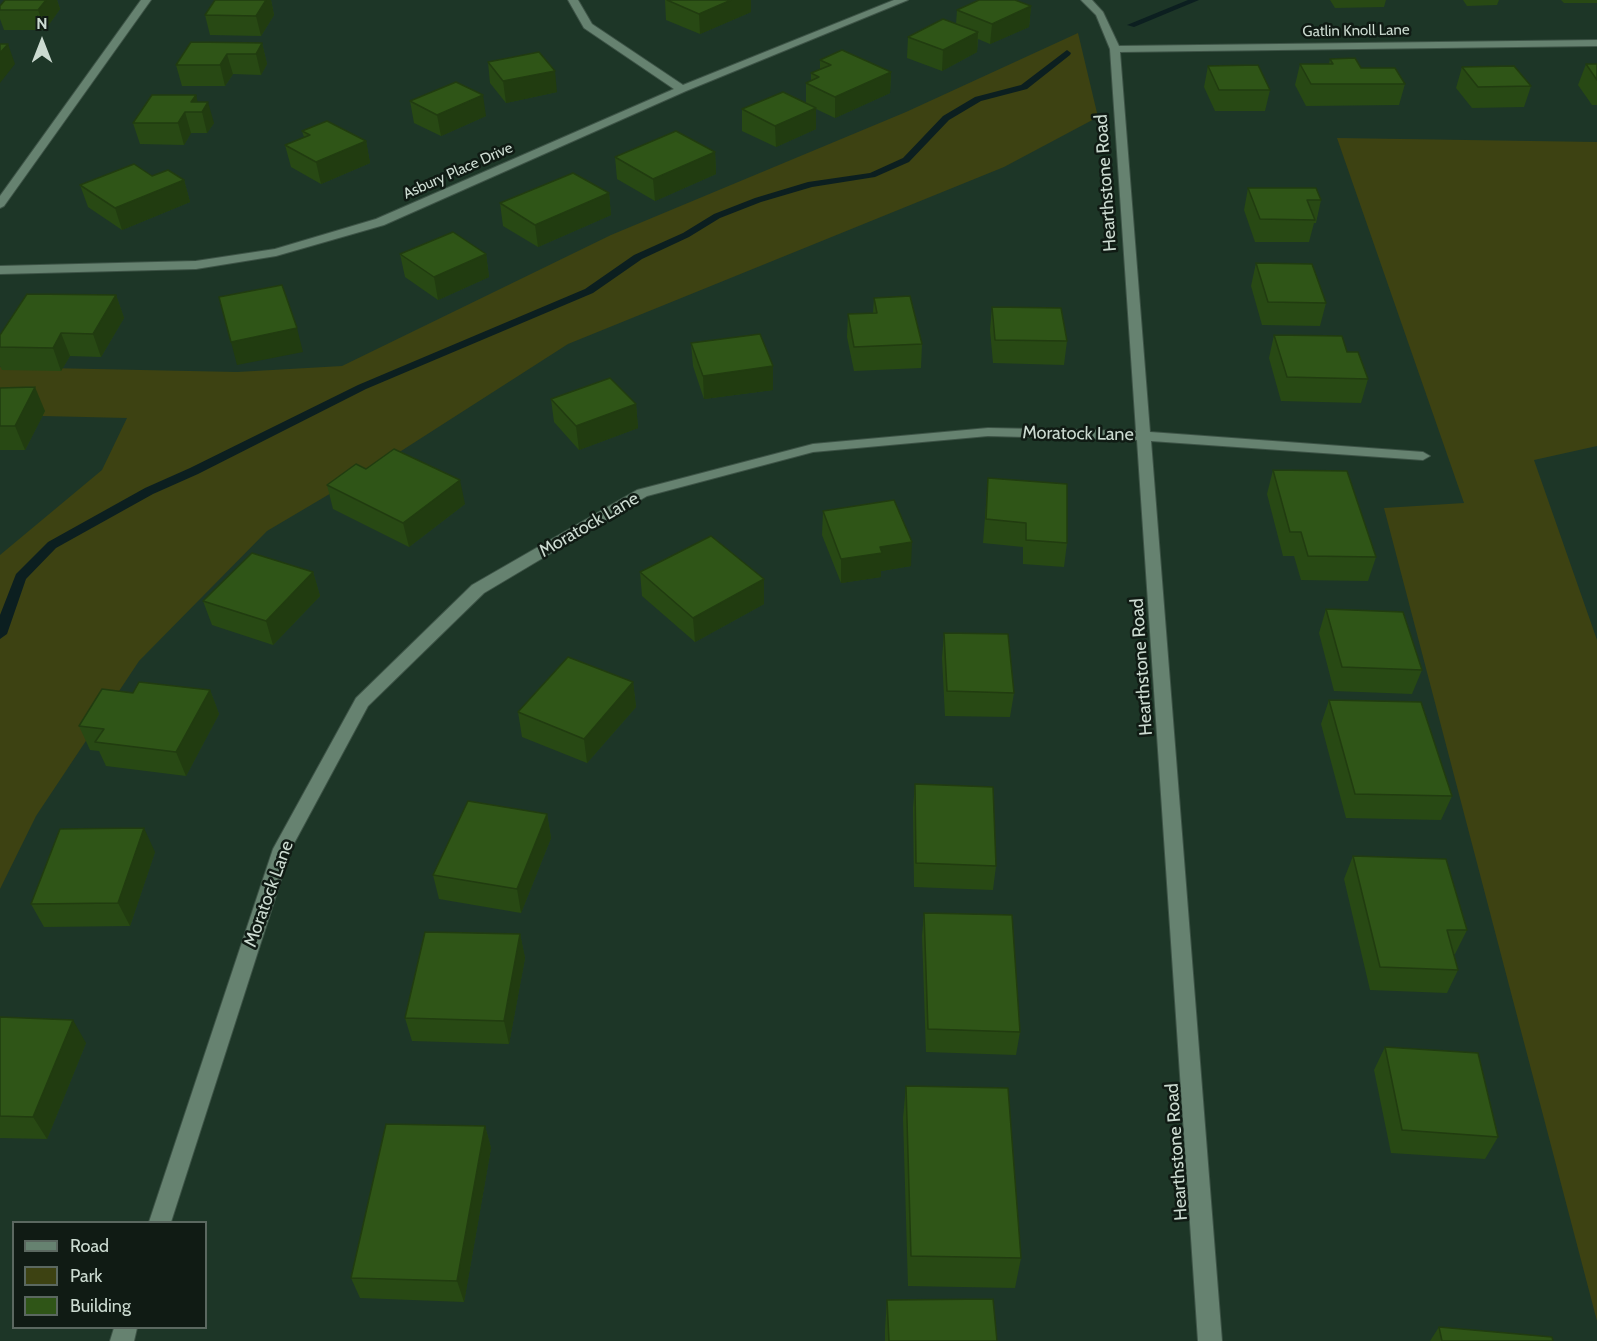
<!DOCTYPE html>
<html>
<head>
<meta charset="utf-8">
<style>
  body { margin:0 }
  #map { position:relative; width:1597px; height:1341px; overflow:hidden; background:#1d3627; font-family:Cabin,sans-serif }
  canvas { display:block }
  .legend { position:absolute; left:12px; top:1221px; width:195px; height:108px; box-sizing:border-box; background:#101b14; border:2px solid #5b6860; margin:0; padding:8px 10px; list-style:none; font-size:18px; color:#ccdbd1 }
  .legend li { display:flex; align-items:center; gap:12px; height:30px }
  .legend b { width:30px; border:2px solid #5b6860 }
  .north { position:absolute; left:12px; top:12px; width:60px; height:60px; -webkit-text-stroke:4px #101b14; paint-order:stroke; rotate:0deg; font-size:16px; font-weight:700; line-height:24px; text-align:center; color:#ccdbd1 }
  .north::after { content:''; display:block; margin:auto; width:21px; height:27px; background:#ccdbd1; clip-path:polygon(50% 0,100% 100%,50% 72%,0 100%) }
</style>
</head>
<body>
<div id="map">
<canvas width="1597" height="1341"></canvas>
<ul class="legend">
<li><b style="height:8px;background:#668270"></b>Road</li>
<li><b style="height:16px;background:#3d4212"></b>Park</li>
<li><b style="height:16px;background:#2f5517"></b>Building</li>
</ul>
<div class="north">N</div>
</div>
<script>
const c = document.querySelector('canvas').getContext('2d');
c.lineJoin = 'round';
function fill(path, color) {
  c.fillStyle = color;
  c.fill(path, 'evenodd');
}
function poly(rows) {
  const path = new Path2D();
  for (const r of rows) {
    path.moveTo(r[0], r[1]);
    for (let i = 2; i < r.length; i += 2) path.lineTo(r[i], r[i + 1]);
  }
  return path;
}
function trace(path, color, width, dash) {
  c.strokeStyle = color;
  c.lineWidth = width;
  c.lineCap = dash ? 'butt' : 'round';
  c.setLineDash(dash || []);
  c.stroke(path);
}
function write(font, color, halo, rows, align = 'center') {
  c.font = font + ' Cabin,sans-serif';
  c.lineWidth = 5;
  c.setLineDash([]);
  c.textBaseline = 'middle';
  c.strokeStyle = halo;
  c.fillStyle = color;
  for (const [text, x, y, turn = 0] of rows) {
    c.save();
    c.translate(x, y);
    c.rotate((+turn || 0) * Math.PI / 180);
    c.textAlign = isNaN(turn) ? turn : align;
    if (halo) c.strokeText(text, 0, 0);
    c.fillText(text, 0, 0);
    c.restore();
  }
}
fill(poly([
  [1078,33,1098,117,1004,167,568,344,387,460,267,531,139,661,36,816,0,889,0,555,102,470,127,418,0,415,0,367,237,372,342,366,611,235,906,112],
  [1337,138,1597,142,1597,446,1534,460,1597,640,1597,1321,1384,508,1464,503]
]), '#3d4212');
fill(poly([
  [1188,0,1199,0,1134,27,1127,25,1188,0],
  [1067,50,1071,53,1070,55,1027,89,981,101,949,120,909,162,875,177,812,187,761,202,720,218,689,237,642,259,593,293,366,389,198,474,153,494,56,548,26,579,7,634,0,639,0,615,16,574,48,542,145,488,190,468,358,385,585,289,634,255,683,233,714,214,755,198,808,182,870,173,903,158,943,116,975,97,1021,85,1067,50]
]), '#0c1f20');
const minor = poly([
  [141,0,151,0,4,206,0,208,0,196,141,0],
  [568,0,578,0,592,24,683,85,894,0,908,0,686,91,384,225,276,256,196,269,0,274,0,266,196,261,275,249,376,219,674,89,584,28,568,0],
  [1081,0,1092,0,1103,12,1119,46,1597,40,1597,46,1120,52,1150,432,1423,452,1430,456,1423,460,1151,441,1222,1341,1198,1341,1137,440,988,436,813,452,647,496,484,593,368,706,291,849,171,1222,149,1222,273,849,356,698,472,585,637,490,813,444,988,428,1136,431,1110,49,1096,15,1081,0],
  [114,1328,137,1328,134,1341,110,1341,114,1328]
]);
trace(minor, '#3d5346', 2);
fill(minor, '#668270');
fill(poly([
  [5,0,57,0,60,9,45,30,4,30,0,19,0,6],
  [215,0,271,0,274,15,261,36,210,35,205,15],
  [665,0,751,0,751,12,700,34,666,20],
  [1330,0,1386,0,1384,7,1335,8],
  [1463,0,1499,0,1497,5,1467,6],
  [1561,0,1597,0,1597,3,1564,3],
  [1031,6,1029,27,990,44,978,39,977,52,942,71,907,58,908,37,956,24,957,10],
  [262,43,267,64,261,75,233,74,225,86,182,86,176,65],
  [1330,59,1405,84,1399,105,1306,106,1295,85,1300,64,1329,64],
  [820,60,891,72,890,93,835,118,816,109,816,129,776,147,742,131,742,109,806,102,806,83,811,80,811,73,820,70],
  [488,62,557,92,506,103,490,83],
  [1586,64,1597,64,1597,105,1592,105,1578,85],
  [1208,66,1270,90,1265,111,1215,111,1204,87],
  [1462,67,1531,86,1524,107,1472,108,1456,88],
  [196,95,197,102,214,123,207,133,191,133,184,145,140,144,133,123],
  [410,101,486,116,441,136,414,123],
  [302,131,366,141,370,163,321,184,291,167,285,145,304,137],
  [715,152,716,174,655,201,617,179,615,157],
  [152,176,184,180,190,202,122,230,88,207,80,185],
  [1248,188,1321,200,1316,223,1314,223,1309,242,1255,242,1244,210],
  [609,193,611,215,538,247,503,226,500,203],
  [400,254,486,254,489,277,438,300,405,277],
  [1256,263,1326,303,1320,326,1262,325,1251,286],
  [116,295,124,318,101,357,70,356,61,371,2,370,0,366,0,335],
  [874,298,922,344,921,368,854,371,847,337,848,314,873,313],
  [992,307,1067,341,1064,365,993,363,990,330],
  [1274,335,1347,352,1368,379,1361,403,1281,401,1269,358],
  [691,343,773,366,773,390,704,399,693,366],
  [0,388,45,411,25,450,0,450],
  [551,399,636,404,638,428,579,450,554,422],
  [366,469,465,504,409,547,333,509,327,485],
  [1273,470,1376,557,1368,581,1301,580,1294,556,1283,556,1267,494],
  [988,478,1067,543,1064,567,1023,564,1023,547,983,543],
  [823,511,911,566,881,571,881,577,841,583,822,535],
  [313,572,320,596,273,645,212,625,203,601],
  [640,572,764,579,764,604,695,642,642,596],
  [1326,609,1422,670,1412,694,1334,691,1319,633],
  [944,633,1014,693,1010,717,945,716,942,658],
  [633,682,636,707,587,763,522,737,518,712],
  [210,690,219,714,186,776,106,766,99,751,90,750,79,726,133,693],
  [1329,700,1452,796,1441,820,1346,818,1321,724],
  [915,784,996,866,993,890,914,887,913,808],
  [547,814,551,838,521,913,439,899,433,875],
  [155,852,130,926,44,927,31,904],
  [1353,856,1467,930,1455,954,1454,954,1458,970,1447,993,1370,990,1344,879],
  [924,913,1020,1032,1016,1055,926,1052,922,936],
  [520,934,525,958,509,1044,412,1041,405,1018],
  [0,1017,86,1043,47,1139,0,1138],
  [1385,1047,1498,1137,1485,1159,1391,1153,1374,1070],
  [906,1086,1021,1258,1015,1288,908,1286,903,1118],
  [485,1126,491,1148,464,1302,360,1298,351,1278],
  [887,1300,997,1341,885,1341,885,1329],
  [1439,1327,1553,1341,1430,1341]
]), '#284914');
fill(poly([
  [46,0,57,0,60,9,45,30,38,10],
  [266,0,271,0,274,15,261,36,256,16],
  [731,0,751,0,751,12,700,34,699,14],
  [1031,6,1029,27,990,44,992,24],
  [978,32,977,52,942,71,943,50],
  [262,43,267,64,261,75,256,54],
  [8,44,15,64,0,83,0,53],
  [227,54,233,74,225,86,220,65],
  [555,71,557,92,506,103,503,81],
  [891,72,890,93,835,118,835,97],
  [196,95,200,112,191,102],
  [483,95,486,116,441,136,437,115],
  [208,102,214,123,207,133,202,112],
  [816,108,816,129,776,147,775,126],
  [185,112,191,133,184,145,178,123],
  [366,141,370,163,321,184,316,162],
  [715,152,716,174,655,201,653,179],
  [184,180,190,202,122,230,115,208],
  [609,193,611,215,538,247,535,225],
  [486,254,489,277,438,300,434,277],
  [116,295,124,318,101,357,93,334],
  [297,328,303,352,237,365,231,342],
  [61,333,70,356,61,371,53,348],
  [773,366,773,390,704,399,703,376],
  [35,387,45,411,25,450,15,426],
  [636,404,638,428,579,450,576,426],
  [460,480,465,504,409,547,403,523],
  [912,542,911,566,881,571,881,577,841,583,841,559,880,547],
  [313,572,320,596,273,645,266,621],
  [764,579,764,604,695,642,693,618],
  [633,682,636,707,587,763,584,739],
  [210,690,219,714,186,776,176,752],
  [547,814,551,838,521,913,517,889],
  [144,828,155,852,130,926,118,903],
  [520,934,525,958,509,1044,504,1021],
  [73,1020,86,1043,47,1139,33,1117],
  [485,1126,491,1148,464,1302,457,1281]
]), '#213c10');
const building = poly([
  [5,0,46,0,38,10,0,10,0,6,5,0],
  [215,0,266,0,256,16,205,15,215,0],
  [667,0,731,0,699,14,667,0],
  [979,0,1015,0,1031,6,992,24,957,10,979,0],
  [943,19,978,32,943,50,908,37,943,19],
  [191,42,262,43,256,54,227,54,220,65,176,65,191,42],
  [0,44,8,44,0,53,0,44],
  [842,50,891,72,835,97,806,83,819,77,811,73,831,65,820,60,842,50],
  [539,52,555,71,503,81,488,62,539,52],
  [1355,58,1361,68,1395,68,1405,84,1311,84,1300,64,1333,64,1330,59,1355,58],
  [1586,64,1597,64,1597,80,1586,64],
  [1258,65,1270,90,1219,90,1208,66,1258,65],
  [1514,66,1531,86,1478,87,1462,67,1514,66],
  [456,82,483,95,437,115,410,101,456,82],
  [783,92,816,108,775,126,742,109,783,92],
  [152,95,196,95,191,102,208,102,202,112,185,112,178,123,133,123,152,95],
  [327,121,366,141,316,162,285,145,310,135,302,131,327,121],
  [676,131,715,152,653,179,615,157,676,131],
  [134,164,152,176,168,170,184,180,115,208,80,185,134,164],
  [573,173,609,193,535,225,500,203,573,173],
  [1248,188,1316,188,1321,200,1307,200,1315,220,1260,219,1248,188],
  [453,232,486,254,434,277,400,254,453,232],
  [1256,263,1312,264,1326,303,1268,302,1256,263],
  [282,285,297,328,231,342,219,297,282,285],
  [27,294,116,295,93,334,61,333,53,348,0,347,0,335,27,294],
  [910,296,922,344,854,347,848,314,877,313,874,298,910,296],
  [992,307,1061,308,1067,341,995,340,992,307],
  [760,334,773,366,703,376,691,343,760,334],
  [1274,335,1342,336,1347,352,1358,352,1368,379,1287,377,1274,335],
  [610,378,636,404,576,426,551,399,610,378],
  [35,387,15,426,0,426,0,388,35,387],
  [394,449,460,480,403,523,327,485,356,464,366,469,394,449],
  [1273,470,1347,471,1376,557,1308,556,1301,532,1290,532,1273,470],
  [988,478,1067,484,1067,543,1026,540,1026,523,986,519,988,478],
  [894,500,912,542,880,547,882,553,841,559,823,511,894,500],
  [711,536,764,579,693,618,640,572,711,536],
  [252,553,313,572,266,621,203,601,252,553],
  [1326,609,1403,612,1422,670,1342,667,1326,609],
  [944,633,1008,634,1014,693,947,691,944,633],
  [568,657,633,682,584,739,518,712,568,657],
  [139,682,210,690,176,752,95,742,104,729,79,726,102,689,133,693,139,682],
  [1329,700,1421,702,1452,796,1355,794,1329,700],
  [915,784,993,787,996,866,916,863,915,784],
  [468,801,547,814,517,889,433,875,468,801],
  [144,828,118,903,31,904,60,829,144,828],
  [1353,856,1446,859,1467,930,1447,930,1458,970,1380,967,1353,856],
  [924,913,1012,915,1020,1032,928,1029,924,913],
  [425,932,520,934,504,1021,405,1018,425,932],
  [0,1017,73,1020,33,1117,0,1116,0,1017],
  [1385,1047,1478,1053,1498,1137,1402,1130,1385,1047],
  [906,1086,1008,1088,1021,1258,911,1256,906,1086],
  [386,1124,485,1126,457,1281,351,1278,386,1124],
  [993,1299,997,1341,889,1341,887,1300,993,1299],
  [1439,1327,1552,1337,1553,1341,1442,1341,1439,1327]
]);
fill(building, '#2f5517');
trace(building, '#213c10', 1.5);
write('15px', '#ccdbd1', '#101b14', [
  ["Gatlin Knoll Lane",1356,31,-1],
  ["Asbury Place Drive",458,171,-24]
]);
write('18px', '#ccdbd1', '#101b14', [
  ["Hearthstone Road",1106,183,-94],
  ["Moratock Lane",1078,434,1],
  ["Moratock Lane",589,525,-30],
  ["Hearthstone Road",1142,667,-94],
  ["Moratock Lane",269,894,-70],
  ["Hearthstone Road",1177,1152,-94]
]);
</script>
</body>
</html>
